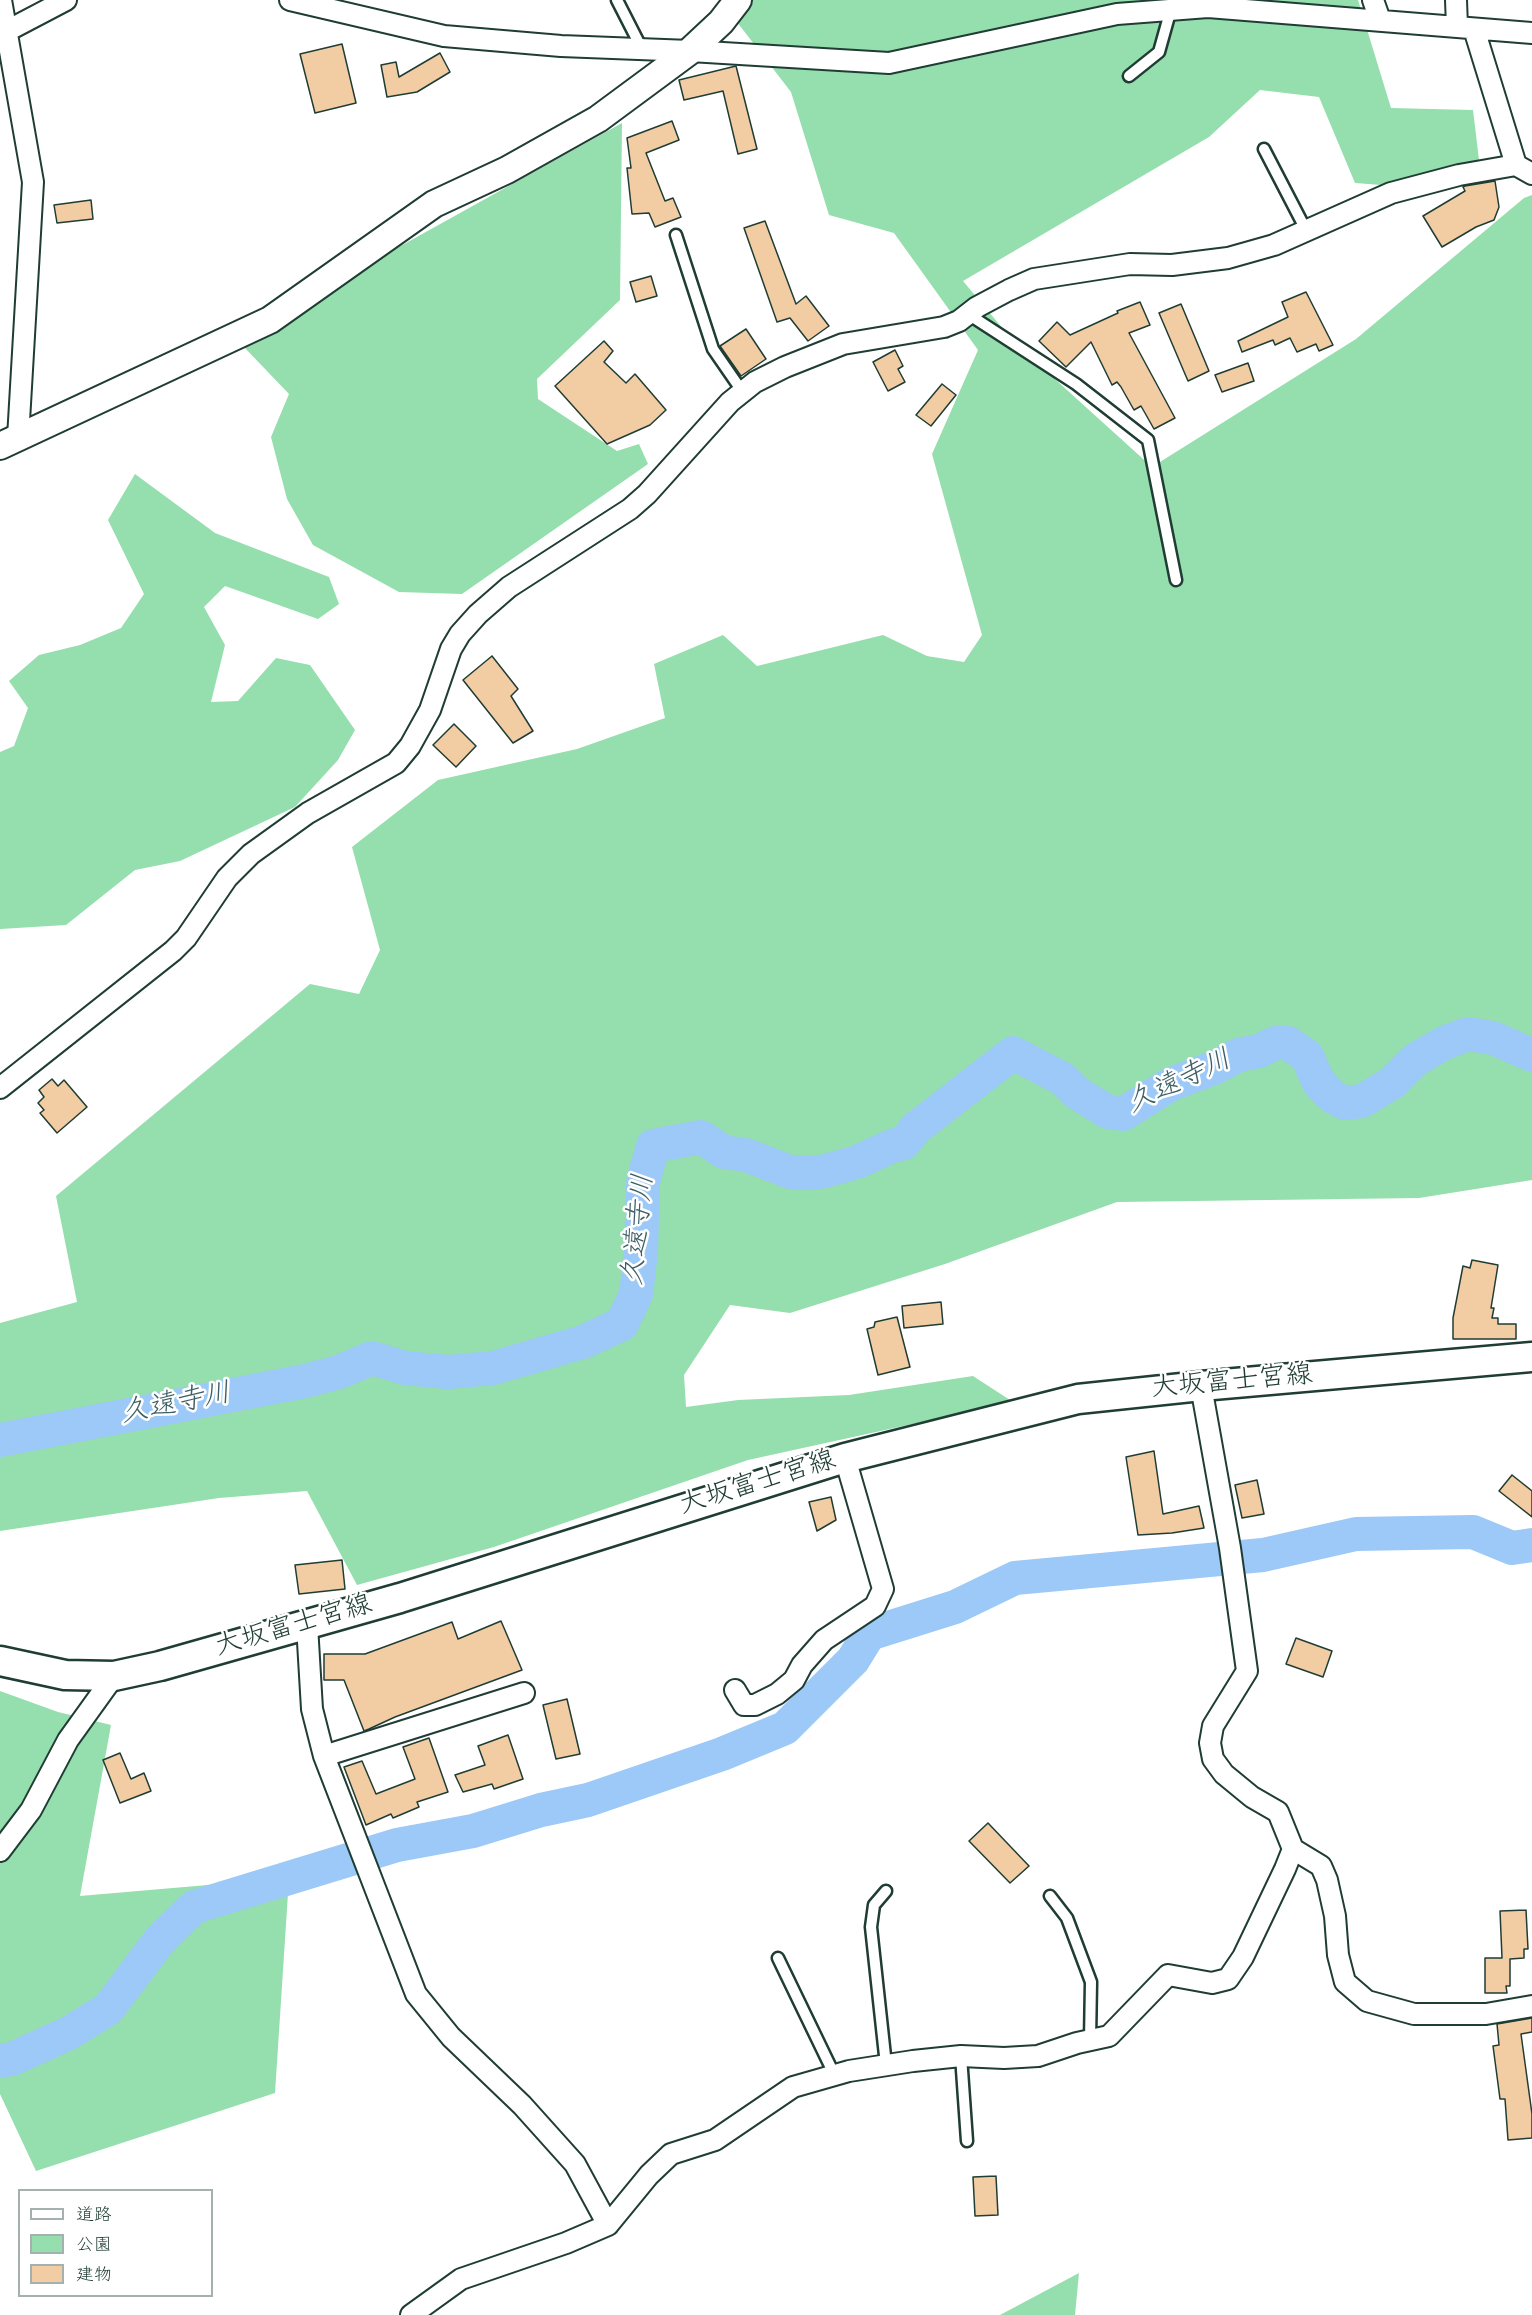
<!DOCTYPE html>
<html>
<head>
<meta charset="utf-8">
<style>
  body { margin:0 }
  #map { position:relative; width:1532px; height:2315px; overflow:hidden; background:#fff; font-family:"Indie Flower","Klee One",sans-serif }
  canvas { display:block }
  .legend { position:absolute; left:18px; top:2189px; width:195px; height:108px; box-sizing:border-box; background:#fff; border:2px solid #a5b1ae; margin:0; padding:8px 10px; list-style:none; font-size:18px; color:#1f3d34 }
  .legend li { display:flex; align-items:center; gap:12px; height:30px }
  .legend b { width:30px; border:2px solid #a5b1ae }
</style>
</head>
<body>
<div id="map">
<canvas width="1532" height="2315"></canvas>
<ul class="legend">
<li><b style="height:8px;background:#fff"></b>道路</li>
<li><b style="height:16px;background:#95dead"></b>公園</li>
<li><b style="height:16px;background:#f2cca2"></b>建物</li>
</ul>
</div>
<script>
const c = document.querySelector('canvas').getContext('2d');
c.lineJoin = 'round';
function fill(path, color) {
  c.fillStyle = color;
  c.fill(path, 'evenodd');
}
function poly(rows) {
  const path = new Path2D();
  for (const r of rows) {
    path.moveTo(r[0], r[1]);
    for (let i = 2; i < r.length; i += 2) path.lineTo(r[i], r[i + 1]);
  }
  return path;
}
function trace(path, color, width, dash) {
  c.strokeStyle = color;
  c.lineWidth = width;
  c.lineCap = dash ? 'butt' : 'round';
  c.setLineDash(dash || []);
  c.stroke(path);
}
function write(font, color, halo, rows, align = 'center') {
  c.font = font + ' "Indie Flower","Klee One",sans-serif';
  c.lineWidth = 5;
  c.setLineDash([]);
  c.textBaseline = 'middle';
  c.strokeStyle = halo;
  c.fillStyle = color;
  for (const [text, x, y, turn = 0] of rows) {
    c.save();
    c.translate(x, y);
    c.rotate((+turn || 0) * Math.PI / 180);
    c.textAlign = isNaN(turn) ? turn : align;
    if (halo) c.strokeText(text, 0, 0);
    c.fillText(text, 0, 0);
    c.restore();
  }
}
fill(poly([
  [720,0,1358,0,1391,108,1473,110,1479,160,1395,186,1355,183,1319,97,1260,90,1209,137,963,281,1014,342,1152,467,1356,339,1524,198,1532,195,1532,1180,1419,1198,1117,1202,945,1264,790,1313,730,1305,684,1375,686,1407,738,1400,849,1395,973,1376,1013,1402,748,1460,494,1547,357,1585,307,1491,219,1498,0,1531,0,1323,77,1302,56,1196,310,984,359,994,380,950,352,847,438,780,577,749,665,718,654,664,723,635,757,666,883,635,927,656,964,662,982,635,932,454,978,350,894,233,829,215,791,92],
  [622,123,620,300,537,379,538,399,617,451,639,444,648,464,462,594,399,592,313,545,287,499,271,437,289,394,244,347,388,253],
  [135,474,215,533,329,577,339,604,318,619,225,586,204,607,225,645,211,702,238,701,276,658,310,665,355,730,338,760,295,807,180,861,135,870,66,925,0,929,0,752,14,746,28,708,9,681,39,655,80,645,121,628,144,594,108,520],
  [0,1691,58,1712,111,1725,80,1896,289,1878,275,2093,36,2171,0,2094],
  [1079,2273,1075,2315,1000,2315]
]), '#95dead');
trace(poly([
  [0,1440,305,1381,339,1372,372,1358,405,1368,448,1372,493,1368,583,1342,622,1324,636,1294,641,1252,643,1182,653,1146,701,1137,724,1152,746,1155,790,1172,811,1173,825,1171,857,1162,892,1146,904,1143,916,1128,1013,1053,1063,1079,1077,1093,1108,1112,1123,1114,1171,1084,1216,1067,1238,1055,1259,1051,1275,1043,1288,1043,1307,1056,1319,1083,1333,1097,1345,1103,1362,1101,1392,1083,1415,1060,1444,1043,1468,1034,1493,1038,1532,1055],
  [0,2061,12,2059,69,2033,108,2009,160,1940,194,1907,397,1845,473,1831,541,1810,588,1800,722,1754,785,1728,853,1660,869,1634,955,1607,1015,1578,1263,1555,1356,1534,1473,1532,1512,1548,1532,1545]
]), '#9cc9f7', 34);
const building = poly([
  [342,44,356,103,315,113,300,54,342,44],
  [440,53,450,72,417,92,387,97,381,65,396,62,399,77,440,53],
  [736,66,757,149,738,154,723,91,684,100,679,80,736,66],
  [672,121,679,140,646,153,665,201,673,198,681,217,655,227,649,213,632,214,627,168,631,168,627,138,672,121],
  [1495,181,1499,207,1494,220,1476,227,1442,247,1423,216,1465,191,1463,187,1465,186,1495,181],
  [91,200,93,219,57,223,54,205,91,200],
  [765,221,796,304,806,296,829,326,808,341,790,318,777,322,744,228,765,221],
  [651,276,657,296,636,302,630,282,651,276],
  [1306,292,1333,345,1319,351,1316,344,1297,352,1290,338,1275,345,1273,340,1242,352,1238,341,1288,317,1282,302,1306,292],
  [1140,302,1150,325,1129,333,1175,418,1154,429,1141,406,1134,410,1121,387,1117,382,1112,385,1091,342,1066,367,1039,341,1057,322,1070,335,1118,313,1117,311,1140,302],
  [1181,304,1209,371,1188,381,1159,313,1181,304],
  [746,329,766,359,741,376,720,346,746,329],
  [604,341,613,351,604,362,626,383,635,374,666,410,650,425,607,444,555,386,604,341],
  [895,350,903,366,898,369,905,382,888,391,873,362,895,350],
  [1248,363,1254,381,1222,392,1215,375,1248,363],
  [942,384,956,395,931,426,916,415,942,384],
  [492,656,518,689,511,696,533,731,513,743,463,680,492,656],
  [454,724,476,746,456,767,433,745,454,724],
  [52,1079,58,1086,64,1080,87,1107,57,1133,40,1113,44,1110,38,1103,44,1097,39,1090,52,1079],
  [1472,1260,1498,1265,1491,1308,1494,1308,1492,1318,1498,1318,1498,1324,1516,1324,1516,1339,1453,1339,1453,1318,1463,1266,1470,1268,1472,1260],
  [941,1302,943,1324,904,1328,902,1306,941,1302],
  [897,1317,910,1367,878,1375,867,1329,874,1327,875,1322,897,1317],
  [1154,1451,1163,1514,1199,1506,1204,1528,1172,1533,1138,1535,1126,1457,1154,1451],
  [1512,1475,1532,1491,1532,1517,1499,1491,1512,1475],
  [1257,1480,1264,1514,1242,1518,1235,1485,1257,1480],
  [831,1497,836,1520,817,1531,809,1502,831,1497],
  [342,1560,345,1589,299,1594,295,1565,342,1560],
  [501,1621,522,1670,395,1717,369,1729,364,1731,344,1680,324,1680,324,1654,365,1654,452,1622,458,1639,501,1621],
  [1296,1638,1332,1651,1323,1677,1286,1664,1296,1638],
  [567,1699,580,1754,556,1759,543,1705,567,1699],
  [508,1735,523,1779,494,1789,492,1784,463,1792,455,1775,485,1765,478,1746,508,1735],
  [429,1738,448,1792,417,1802,419,1807,393,1818,391,1814,366,1825,344,1767,362,1761,376,1794,415,1779,403,1747,429,1738],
  [120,1753,131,1779,144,1773,151,1791,120,1803,103,1760,120,1753],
  [988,1823,1029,1866,1010,1883,969,1841,988,1823],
  [1526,1910,1528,1949,1524,1949,1524,1958,1510,1959,1510,1986,1506,1986,1507,1993,1485,1993,1485,1958,1502,1958,1500,1911,1526,1910],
  [1532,2018,1532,2032,1521,2034,1532,2114,1532,2138,1508,2140,1505,2099,1500,2099,1493,2046,1499,2045,1497,2024,1532,2018],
  [996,2176,998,2215,975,2216,973,2177,996,2176]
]);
fill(building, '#f2cca2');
trace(building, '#1f3d34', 1.5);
const service = poly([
  [617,0,642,49],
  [1129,76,1159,52,1171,9],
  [1264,149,1306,230],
  [676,235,713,349,742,391],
  [968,314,1076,384,1148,440,1176,580],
  [1050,1896,1067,1918,1091,1982,1090,2040],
  [778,1958,834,2074],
  [961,2056,967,2141],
  [886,2065,871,1927,874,1905,886,1891]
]);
const minor = poly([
  [1,0,33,182,18,438],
  [290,0,444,36,561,46,690,51,889,63,1117,14,1208,7,1532,33],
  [1373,0,1380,20],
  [1456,0,1457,27],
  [1474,29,1516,165],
  [5,32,66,0],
  [0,1088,173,951,186,938,227,878,251,854,308,813,396,763,410,746,430,710,451,649,460,634,478,614,509,587,630,509,647,494,730,402,755,382,785,367,843,344,944,327,959,321,977,307,1009,290,1034,279,1130,264,1172,265,1228,258,1274,245,1391,193,1459,175,1516,165,1532,174],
  [307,1625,312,1709,324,1756,416,1994,451,2037,522,2105,575,2164,608,2225],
  [735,1690,744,1705,755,1705,777,1694,794,1680,802,1665,824,1640,875,1606,883,1589,845,1458],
  [324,1756,524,1693],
  [1293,1849,1321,1866,1327,1880,1335,1916,1338,1955,1345,1982,1367,2001,1414,2014,1486,2014,1532,2006],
  [0,1851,31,1810,68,1740,114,1676],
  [411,2315,461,2279,566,2243,608,2225,649,2175,671,2154,715,2140,793,2087,849,2071,913,2061,961,2056,1004,2058,1038,2056,1077,2043,1109,2036,1168,1975,1212,1983,1228,1979,1243,1957,1285,1869,1293,1849,1278,1812,1252,1797,1224,1774,1213,1759,1210,1743,1213,1726,1247,1671,1230,1548,1201,1386]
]);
const tertiary = poly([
  [0,446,270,320,434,204,507,170,598,119,690,51,721,22,738,0]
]);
const secondary = poly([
  [0,1661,65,1675,114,1676,160,1666,400,1598,845,1458,1078,1399,1201,1386,1532,1357]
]);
trace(service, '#1f3d34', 15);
trace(minor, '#1f3d34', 24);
trace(tertiary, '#1f3d34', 30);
trace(secondary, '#1f3d34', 33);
trace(service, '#fff', 10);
trace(minor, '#fff', 20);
trace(tertiary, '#fff', 26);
trace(secondary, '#fff', 28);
write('27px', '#1f3d34', '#fff', [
  ["大坂富士宮線",1232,1384,-5],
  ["大坂富士宮線",758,1485,-17],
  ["大坂富士宮線",294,1628,-16]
]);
write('italic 28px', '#3e6065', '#fff', [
  ["久遠寺川",1180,1084,-25],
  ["久遠寺川",641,1230,-84],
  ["久遠寺川",176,1406,-11]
]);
</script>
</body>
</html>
